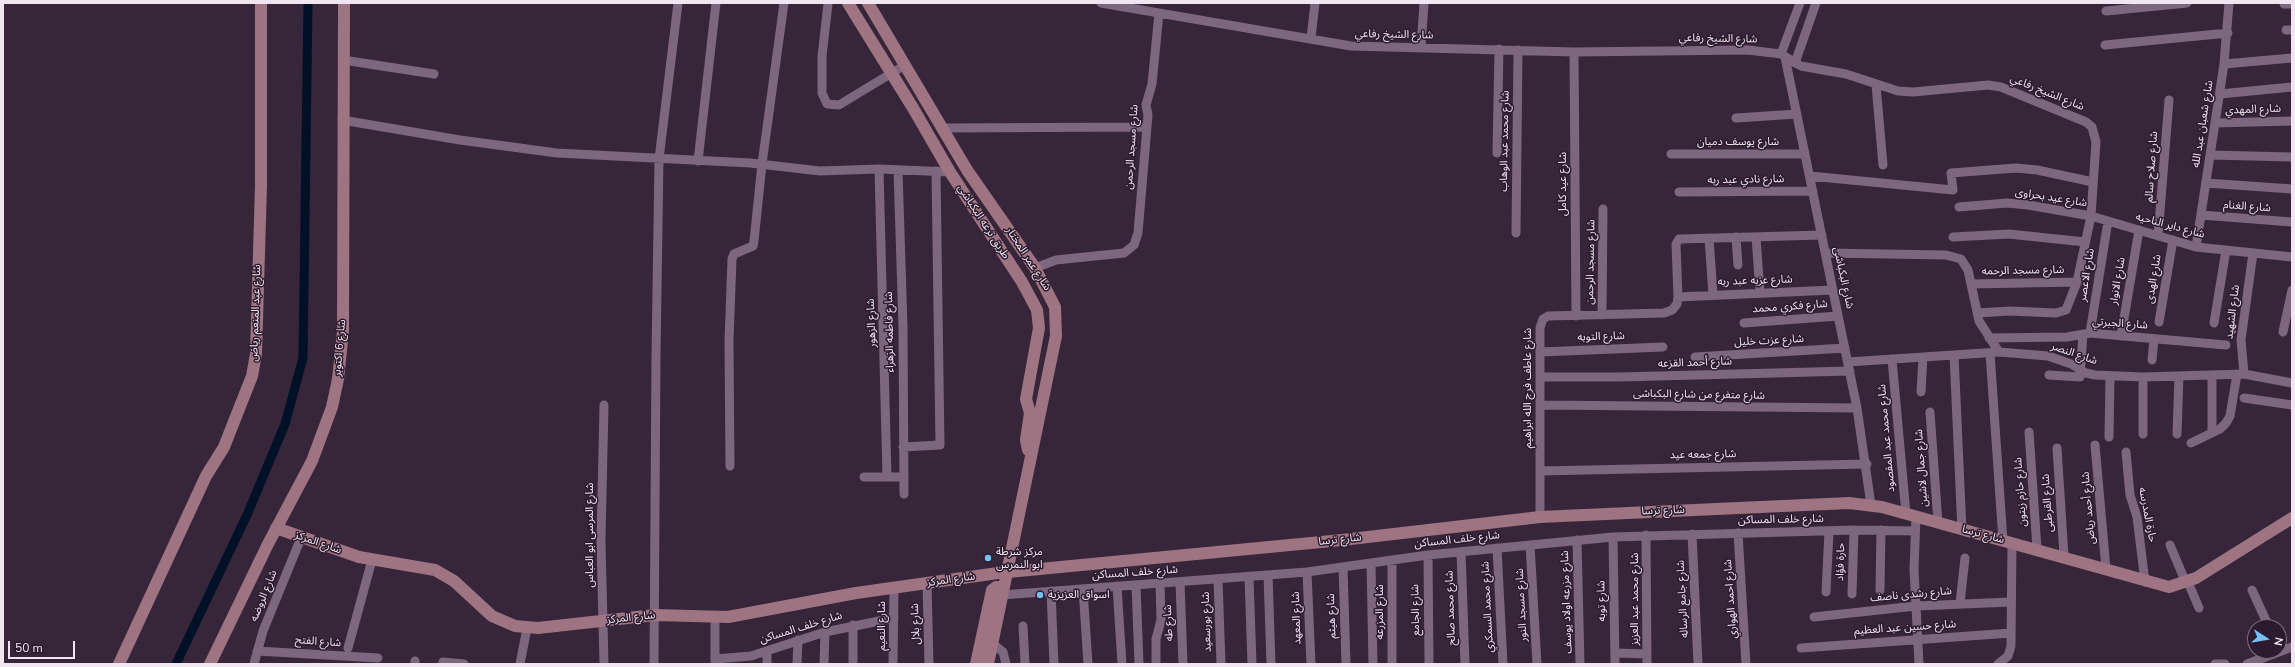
<!DOCTYPE html>
<html>
<head>
<meta charset="utf-8">
<style>
  body { margin:0 }
  #map { position:relative; width:2295px; height:667px; overflow:hidden; background:#372539; font-family:"Nunito Sans",sans-serif }
  canvas { display:block }
  .frame { position:absolute; inset:0; border:4px solid #f1e5f2; pointer-events:none }
  .north { position:absolute; left:2247px; top:619px; width:40px; height:40px; box-sizing:border-box; background:#2c1b2e; border:1px solid #7b6c7c; border-radius:50%; rotate:102deg; font-size:11px; font-weight:700; line-height:16px; text-align:center; color:#f1e5f2 }
  .north::after { content:''; display:block; margin:auto; width:14px; height:18px; background:#75c0f6; clip-path:polygon(50% 0,100% 100%,50% 72%,0 100%) }
  .scale { position:absolute; left:8px; top:641px; width:67px; height:18px; box-sizing:border-box; border:2px solid #f1e5f2; border-top:0; padding-left:5px; font-size:12px; line-height:14px; white-space:nowrap; color:#f1e5f2; -webkit-text-stroke:3px #2c1b2e; paint-order:stroke }
</style>
</head>
<body>
<div id="map">
<canvas width="2295" height="667"></canvas>
<div class="frame"></div>
<div class="north">N</div>
<div class="scale">50 m</div>
</div>
<script>
const c = document.querySelector('canvas').getContext('2d');
c.lineJoin = 'round';
function poly(rows) {
  const path = new Path2D();
  for (const r of rows) {
    path.moveTo(r[0], r[1]);
    for (let i = 2; i < r.length; i += 2) path.lineTo(r[i], r[i + 1]);
  }
  return path;
}
function trace(path, color, width, dash) {
  c.strokeStyle = color;
  c.lineWidth = width;
  c.lineCap = dash ? 'butt' : 'round';
  c.setLineDash(dash || []);
  c.stroke(path);
}
function write(font, color, halo, rows, align = 'center') {
  c.font = font + ' "Nunito Sans","Noto Sans Arabic",sans-serif';
  c.lineWidth = 3;
  c.setLineDash([]);
  c.textBaseline = 'middle';
  c.strokeStyle = halo;
  c.fillStyle = color;
  for (const [text, x, y, turn = 0] of rows) {
    c.save();
    c.translate(x, y);
    c.rotate((+turn || 0) * Math.PI / 180);
    c.textAlign = isNaN(turn) ? turn : align;
    if (halo) c.strokeText(text, 0, 0);
    c.fillText(text, 0, 0);
    c.restore();
  }
}
trace(poly([
  [176,664,247,515,285,424,303,358,308,3]
]), '#001127', 9);
trace(poly([
  [1101,3,1351,46,1574,52,1748,50,1781,54,1801,66,1846,74,1898,91,1913,92,1988,85,2001,87,2086,122,2092,127,2096,142,2091,216,2077,282,2066,310,2056,313,2010,311,1977,313],
  [828,4,822,56,822,93,827,104,839,105,905,65],
  [2284,4,2292,4],
  [2106,11,2187,3],
  [2286,30,2292,30],
  [1311,38,1315,3],
  [2105,45,2228,33],
  [1421,47,1424,3],
  [1574,52,1576,316],
  [1781,54,1800,3],
  [1785,57,1857,408,1871,505],
  [343,60,434,74],
  [1795,63,1816,3],
  [2224,64,2292,58],
  [1876,85,1883,165],
  [2220,94,2292,87],
  [1736,118,1797,114],
  [342,120,460,140,557,153,750,163,820,171,879,169,950,172],
  [2215,123,2292,121],
  [942,128,1146,127],
  [1497,153,1499,49],
  [1671,154,1805,154],
  [2210,155,2292,157],
  [698,161,716,3],
  [879,169,887,477],
  [898,170,903,327,904,494],
  [1810,176,1953,190,1951,173,2016,168,2037,170,2093,182],
  [2206,183,2292,189],
  [1679,192,1813,191],
  [1959,207,2007,203,2028,205,2091,216,2196,247,2292,257],
  [2201,215,2292,222],
  [1516,233,1518,50],
  [2158,236,2169,100],
  [1736,237,1738,265],
  [1756,237,1760,293],
  [1953,237,2009,234,2085,242],
  [1709,238,1713,295],
  [2196,247,2224,64,2229,3],
  [1826,253,1946,255,1961,259,1968,270,1979,321,1999,352],
  [1035,268,1056,260,1124,253,1134,245,1138,233,1148,115,1146,105,1152,84,1159,13],
  [1971,284,2077,282],
  [1678,297,1833,290],
  [1602,315,1603,209],
  [2159,322,2173,240],
  [1744,323,1838,316],
  [2214,323,2226,250],
  [2283,332,2292,290],
  [2090,333,2108,221],
  [2121,336,2139,230],
  [1989,338,2067,337,2090,333,2226,345],
  [1540,352,1663,347],
  [1990,353,2003,541],
  [1954,355,1962,530],
  [1695,357,1845,348],
  [1892,359,1906,514],
  [2152,360,2154,339],
  [1848,362,1999,352,2048,356,2071,364,2086,373,2095,375,2143,377,2244,374,2292,383],
  [2244,374,2241,340,2253,253],
  [2049,375,2080,377,2083,334],
  [2212,375,2212,433],
  [1540,377,1620,377,1850,371],
  [1921,392,1923,357],
  [2244,398,2292,405],
  [1540,405,1857,408],
  [1930,412,1938,523],
  [2029,432,2037,549],
  [2143,434,2143,377],
  [2177,434,2179,376],
  [2109,437,2110,376],
  [2191,443,2220,429,2226,423,2230,416,2237,374],
  [2095,445,2106,569],
  [903,447,940,445,936,171],
  [2057,448,2064,556],
  [2126,452,2130,495,2137,517,2145,582],
  [730,466,729,341,732,259,734,254,753,246,754,241,762,164,784,3],
  [1540,471,1867,464],
  [864,477,904,477],
  [1540,517,1540,328,1543,319,1548,316,1664,313,1672,310,1677,304,1678,297,1676,244,1679,239,1822,235],
  [1916,517,1914,569,1919,664],
  [1738,533,1746,664],
  [1692,534,1698,664],
  [1646,535,1647,664],
  [1613,537,1615,664],
  [1577,540,1580,664],
  [1530,545,1537,664],
  [2170,545,2186,583],
  [1497,548,1503,664],
  [1461,552,1465,664],
  [1428,555,1429,664],
  [1392,560,1392,664],
  [1371,563,1373,664],
  [1343,567,1346,664],
  [1307,572,1311,664],
  [1268,575,1271,664],
  [1249,577,1252,664],
  [1218,579,1221,664],
  [1180,582,1183,664],
  [2188,582,2199,608],
  [927,583,929,664],
  [1136,585,1139,664],
  [1117,586,1122,664],
  [1083,589,1088,664],
  [1880,590,1881,530],
  [2252,590,2269,627],
  [1051,591,1054,664],
  [1826,592,1829,531],
  [1852,594,1854,530],
  [1002,595,1307,572,1428,555,1613,537,1854,530,1915,531],
  [1960,603,1965,558],
  [715,617,715,664],
  [1814,617,1916,606,2011,602],
  [1023,626,1025,664],
  [992,643,1003,652,1006,664],
  [348,648,372,560],
  [1801,648,2011,633],
  [257,651,378,658],
  [1615,653,1647,654],
  [715,659,751,656,825,632,894,618],
  [443,662,464,664],
  [254,664,263,631,301,538],
  [415,664,415,661],
  [520,664,527,628],
  [604,664,601,541,604,405],
  [654,664,656,356,659,159,678,3],
  [767,664,767,651],
  [797,664,798,640],
  [824,664,825,632],
  [853,664,853,625],
  [893,664,894,587],
  [1156,664,1156,639,1161,620,1160,583],
  [1998,664,2008,656,2011,646,2012,543],
  [2215,664,2225,664],
  [2247,664,2292,647]
]), '#7c677e', 9);
trace(poly([
  [848,3,913,108,950,172,1022,282,1037,310,1039,328,1026,399,1030,413,1026,440,1028,450],
  [868,3,967,170,1035,268,1055,307,1056,336,988,664],
  [276,528,359,557,435,570,454,581,492,616,515,626,538,628,655,615,728,617,856,593,998,573,1342,540,1540,517,1849,503,1882,507,2169,587,2196,578,2292,518],
  [119,664,206,476,224,447,252,376,256,354,261,185,261,3],
  [210,664,268,544,312,461,332,407,338,379,343,331,344,3],
  [976,664,992,590,996,587,1003,588]
]), '#9e7382', 12);
for (const [x, y, r, color] of [
  [988,558,4,"#75c0f6"],
  [1040,595,4,"#75c0f6"]
]) {
  const dot = new Path2D();
  dot.arc(x, y, r, 0, 2 * Math.PI);
  c.fillStyle = color;
  c.fill(dot);
  trace(dot, '#2c1b2e', 1.5);
}
write('11px', '#f1e5f2', '#2c1b2e', [
  ["شارع الشيخ رفاعي",1394,35,1],
  ["شارع الشيخ رفاعي",1718,39,1],
  ["شارع الشيخ رفاعي",2047,93,22],
  ["شارع المهدي",2253,110,-2],
  ["شارع شعبان عبد الله",2203,124,-81],
  ["شارع محمد عبد الوهاب",1505,141,-89],
  ["شارع يوسف دميان",1738,142],
  ["شارع مسجد الرحمن",1132,147,-86],
  ["شارع صلاح سالم",2152,167,-86],
  ["شارع نادي عبد ربه",1746,180,-1],
  ["شارع عيد كامل",1563,184,-90],
  ["شارع عيد بحراوى",2051,198,9],
  ["شارع الغنام",2247,207,4],
  ["طريق ترعه البكباشي",983,222,57],
  ["شارع داير الناحيه",2170,226,15],
  ["شارع عمر المختار",1028,259,57],
  ["شارع مسجد الرحمن",1591,262,-89],
  ["شارع مسجد الرحمه",2023,271,-1],
  ["شارع الاعصر",2087,275,-81],
  ["شارع البكباشى",1843,278,78],
  ["شارع الهدى",2154,279,-81],
  ["شارع عزبه عبد ربه",1755,281,-2],
  ["شارع الانوار",2118,281,-80],
  ["شارع فكري محمد",1790,307,-4],
  ["شارع الشهيد",2233,312,-83],
  ["شارع عبد المنعم رياض",256,313,-88],
  ["شارع الزهور",872,323,-92],
  ["شارع الجبرتي",2120,324,4],
  ["شارع فاطمه الزهراء",890,332,-91],
  ["شارع التوبه",1601,337,-2],
  ["شارع عزت خليل",1769,341,-3],
  ["شارع 6 اكتوبر",340,348,-85],
  ["شارع النصر",2074,354,19],
  ["شارع أحمد القزعه",1695,363,-2],
  ["شارع عاطف فرج الله ابراهيم",1528,388,-90],
  ["شارع متفرع من شارع البكباشى",1699,395,1],
  ["شارع محمد عبد المقصود",1887,438,-95],
  ["شارع جمعه عيد",1703,455,-1],
  ["شارع جمال لاشين",1922,468,-94],
  ["شارع حازم زيتون",2021,492,-94],
  ["شارع القرطبى",2048,503,-94],
  ["شارع أحمد رياض",2089,508,-95],
  ["شارع ترسا",1663,511,-2],
  ["حارة المدرسه",2147,515,79],
  ["شارع خلف المساكن",1781,520,-1],
  ["شارع المرسى ابو العباس",590,535,-90],
  ["شارع ترسا",1983,535,15],
  ["شارع ترسا",1340,540,-6],
  ["شارع خلف المساكن",1457,540,-6],
  ["شارع المركز",318,543,19],
  ["حارة فؤاد",1841,562,-88],
  ["شارع خلف المساكن",1135,573,-4],
  ["شارع المركز",951,580,-8],
  ["شارع رشدى ناصف",1911,595,-5],
  ["شارع الروضه",264,596,-68],
  ["شارع محمد عبد العزيز",1635,599,-90],
  ["شارع جامع الرساله",1683,599,-93],
  ["شارع احمد الهواري",1731,599,-94],
  ["شارع توبه",1602,601,-91],
  ["شارع مزرعه اولاد يوسف",1567,602,-92],
  ["شارع مسجد النور",1522,605,-93],
  ["شارع محمد السمكري",1488,607,-93],
  ["شارع محمد صالح",1451,608,-92],
  ["شارع الجامع",1416,610,-91],
  ["شارع المزرعه",1380,612,-90],
  ["شارع هيثم",1332,616,-92],
  ["شارع المركز",631,618,-6],
  ["شارع المعهد",1297,618,-92],
  ["شارع بورسعيد",1207,622,-92],
  ["شارع طه",1169,623,-93],
  ["شارع بلال",916,624,-92],
  ["شارع النعيم",882,626,-90],
  ["شارع خلف المساكن",801,628,-17],
  ["شارع حسين عبد العظيم",1905,628,-4],
  ["شارع الفتح",318,642,4]
]);
write('11px', '#f1e5f2', '#2c1b2e', [
  ["مركز شرطة",996,552],
  ["ابو النمرس",996,565],
  ["اسواق العزيزية",1048,595]
], 'left');
</script>
</body>
</html>
